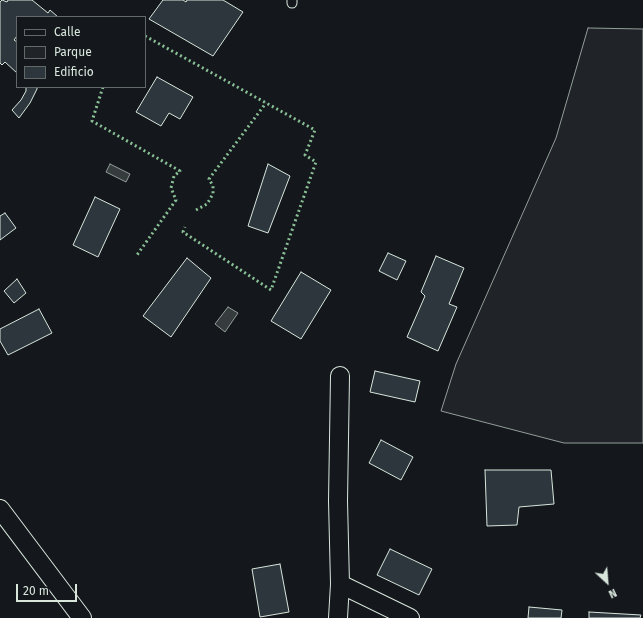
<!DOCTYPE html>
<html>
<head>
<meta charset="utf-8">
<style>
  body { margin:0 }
  #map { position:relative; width:643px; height:618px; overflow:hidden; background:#14181c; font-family:"Fira Sans",sans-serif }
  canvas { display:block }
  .legend { position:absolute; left:16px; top:16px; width:130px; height:72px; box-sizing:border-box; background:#14181c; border:1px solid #626a69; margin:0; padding:5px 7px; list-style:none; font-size:12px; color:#d8e6dc }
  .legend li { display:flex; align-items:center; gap:8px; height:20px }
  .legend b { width:20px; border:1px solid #626a69 }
  .north { position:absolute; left:587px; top:562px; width:40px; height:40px; -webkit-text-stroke:3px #14181c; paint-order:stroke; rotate:154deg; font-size:11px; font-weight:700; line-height:16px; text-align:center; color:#d8e6dc }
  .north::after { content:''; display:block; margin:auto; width:14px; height:18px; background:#d8e6dc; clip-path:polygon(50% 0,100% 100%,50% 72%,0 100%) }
  .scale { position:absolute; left:16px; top:584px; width:61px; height:18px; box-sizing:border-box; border:2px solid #d8e6dc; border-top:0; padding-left:5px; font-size:12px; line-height:14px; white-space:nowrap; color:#d8e6dc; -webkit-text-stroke:3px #14181c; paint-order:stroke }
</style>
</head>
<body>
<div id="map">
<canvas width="643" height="618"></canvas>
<ul class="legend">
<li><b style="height:5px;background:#14181c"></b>Calle</li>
<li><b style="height:11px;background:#202428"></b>Parque</li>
<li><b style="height:11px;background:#2c363c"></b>Edificio</li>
</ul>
<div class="north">N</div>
<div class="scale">20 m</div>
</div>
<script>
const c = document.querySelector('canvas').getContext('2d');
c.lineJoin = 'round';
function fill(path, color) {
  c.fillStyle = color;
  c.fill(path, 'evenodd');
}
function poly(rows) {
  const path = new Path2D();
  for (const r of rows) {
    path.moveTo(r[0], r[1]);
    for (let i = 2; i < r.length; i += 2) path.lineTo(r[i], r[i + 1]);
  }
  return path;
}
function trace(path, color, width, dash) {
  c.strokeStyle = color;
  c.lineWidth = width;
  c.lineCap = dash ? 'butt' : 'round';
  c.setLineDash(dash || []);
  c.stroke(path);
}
const green = poly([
  [588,28,643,29,643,443,564,443,441,411,456,364,556,138,588,28]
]);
fill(green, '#202428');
trace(green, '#939e99', 1);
const water = poly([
  [110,164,130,174,126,182,106,172,110,164],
  [228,307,238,313,225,332,215,324,228,307]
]);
fill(water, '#363b3e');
trace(water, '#939e99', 1);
const building = poly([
  [2,0,7,2,8,0,32,0,48,13,50,10,58,17,17,17,17,36,14,40,17,42,17,73,5,62,2,65,0,63,0,2,2,0],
  [163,0,183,0,186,2,187,0,223,0,243,12,213,56,149,19,163,0],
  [157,77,193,97,180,119,169,113,161,126,136,112,157,77],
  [26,87,37,87,37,89,30,103,19,118,12,110,21,100,26,91,26,87],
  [268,164,290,176,268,233,248,226,268,164],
  [95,197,120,209,98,257,73,245,95,197],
  [5,213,16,228,0,240,0,216,5,213],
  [388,253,406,261,397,280,379,271,388,253],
  [436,256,464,268,449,304,457,307,438,351,407,337,425,296,421,292,436,256],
  [187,258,211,278,171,337,143,316,187,258],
  [301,272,331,290,301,339,271,321,301,272],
  [17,279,26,293,14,303,4,291,17,279],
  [39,309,52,333,8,355,0,341,0,329,39,309],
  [375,371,420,381,415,402,370,392,375,371],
  [381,440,413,457,401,480,369,463,381,440],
  [485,470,551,470,554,504,519,507,517,525,487,526,485,470],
  [390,549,432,569,419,595,377,575,390,549],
  [280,564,289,612,260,617,252,569,280,564],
  [529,607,562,610,561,618,528,618,529,607],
  [589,612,641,615,640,618,589,618,589,612]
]);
fill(building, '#2c363c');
trace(building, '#d8e6dc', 1);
const lane = poly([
  [292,0,292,3]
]);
const street = poly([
  [0,509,82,618],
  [340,584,410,618],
  [338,618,340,584,338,501,340,376]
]);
trace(lane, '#d8e6dc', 11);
trace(street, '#d8e6dc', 20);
trace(lane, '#14181c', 9);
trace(street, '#14181c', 18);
trace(poly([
  [145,36,315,130,305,155,316,162,271,290,183,232,185,227],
  [103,87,92,121,180,171,174,176,171,188,176,200,137,255],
  [196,210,207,204,213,194,213,186,209,179,266,103]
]), '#8ac095', 3, [2, 3]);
</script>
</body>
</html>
